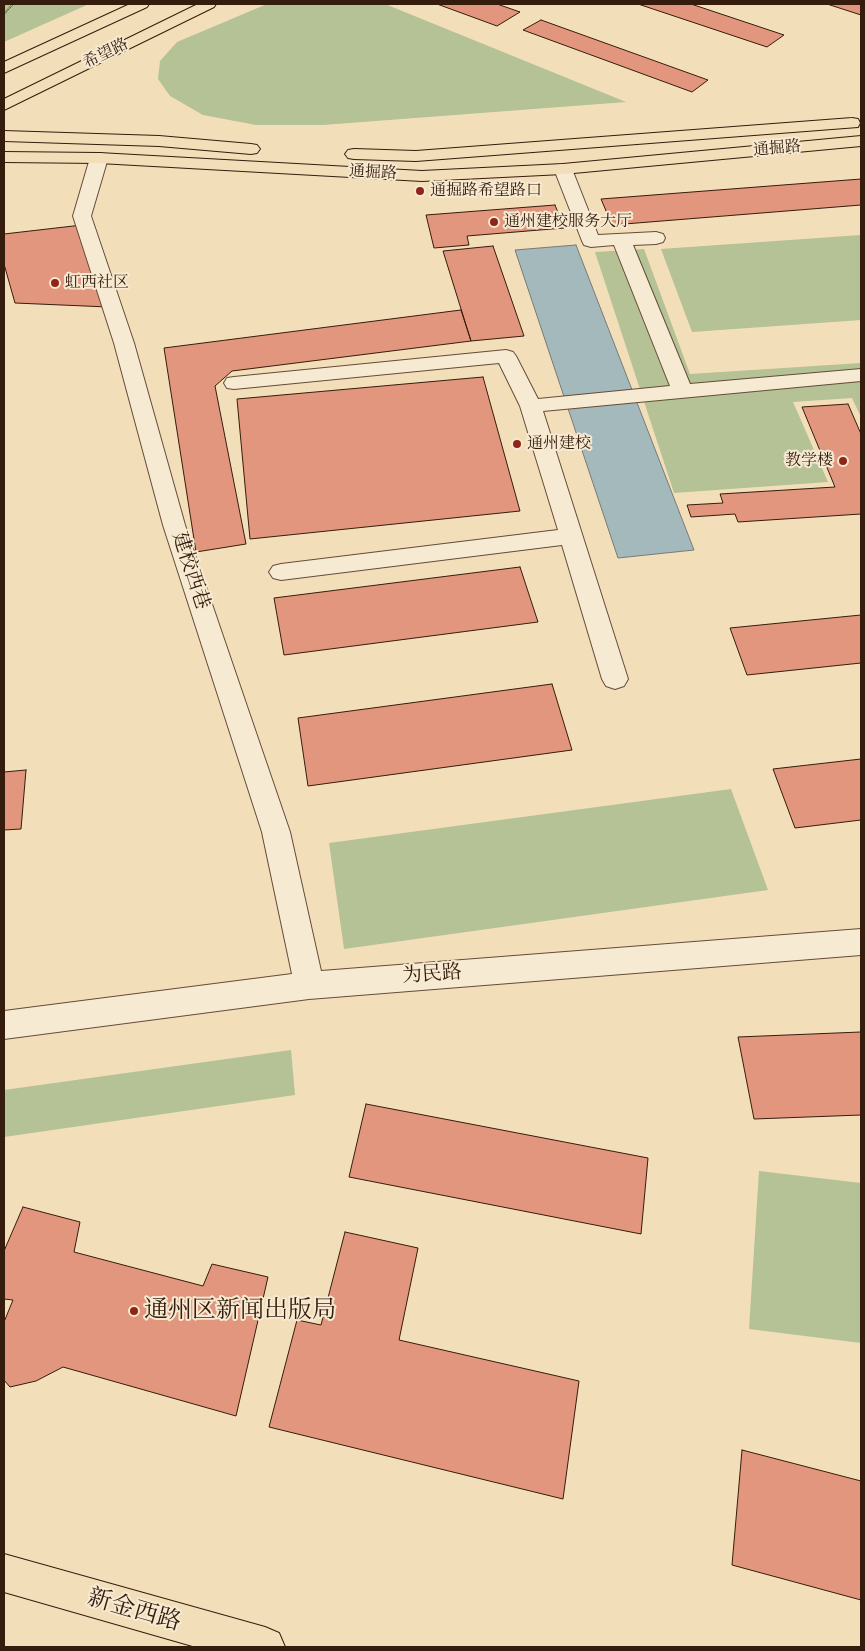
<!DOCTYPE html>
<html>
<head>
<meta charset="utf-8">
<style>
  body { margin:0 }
  #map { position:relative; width:865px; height:1651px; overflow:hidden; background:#f3deba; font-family:"Libre Bodoni",serif }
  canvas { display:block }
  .frame { position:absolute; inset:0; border:5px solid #351c0c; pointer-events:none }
</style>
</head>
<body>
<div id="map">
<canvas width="865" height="1651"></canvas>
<div class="frame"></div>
</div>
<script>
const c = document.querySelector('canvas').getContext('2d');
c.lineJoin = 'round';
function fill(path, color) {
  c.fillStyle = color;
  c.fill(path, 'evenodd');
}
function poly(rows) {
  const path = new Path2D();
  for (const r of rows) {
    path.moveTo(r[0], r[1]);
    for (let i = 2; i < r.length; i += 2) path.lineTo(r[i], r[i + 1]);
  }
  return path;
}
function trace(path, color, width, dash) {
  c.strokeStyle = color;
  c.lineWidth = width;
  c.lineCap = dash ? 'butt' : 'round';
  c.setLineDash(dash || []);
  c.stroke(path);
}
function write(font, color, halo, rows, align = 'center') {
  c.font = font + ' "Libre Bodoni","Noto Serif SC",serif';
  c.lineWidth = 4;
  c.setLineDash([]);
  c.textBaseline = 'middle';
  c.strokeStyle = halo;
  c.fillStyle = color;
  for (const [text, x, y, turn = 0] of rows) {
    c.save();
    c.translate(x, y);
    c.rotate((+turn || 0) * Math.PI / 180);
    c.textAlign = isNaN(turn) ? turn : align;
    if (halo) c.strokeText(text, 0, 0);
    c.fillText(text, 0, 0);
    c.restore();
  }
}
fill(poly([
  [4,4,89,4,4,42],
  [267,4,385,4,626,102,323,125,256,125,203,115,170,96,158,79,160,61,177,42],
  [861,235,861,320,692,332,661,249],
  [644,249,690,374,861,363,861,417,852,398,793,402,828,482,674,493,595,252],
  [731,789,768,890,344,949,329,843],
  [291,1050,295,1095,4,1137,4,1090],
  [759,1171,861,1183,861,1343,749,1329]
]), '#b4c295');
const water = poly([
  [576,245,694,550,618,558,515,250,576,245]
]);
fill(water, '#a3b9bc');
trace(water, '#777a76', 1);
const building = poly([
  [437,4,497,4,520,12,497,26,437,4],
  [638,4,691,4,784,35,767,47,638,4],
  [827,4,861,4,861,15,827,4],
  [541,20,708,80,692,92,523,30,541,20],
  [861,179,861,205,612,225,601,199,861,179],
  [555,205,564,228,467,236,469,245,434,248,426,215,555,205],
  [82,225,108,307,15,303,4,264,4,234,82,225],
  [493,246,524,336,471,341,443,251,493,246],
  [461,310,471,341,232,371,215,386,246,544,196,552,164,348,461,310],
  [483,377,520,511,250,539,237,399,483,377],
  [848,404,861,434,861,514,738,522,735,514,691,517,687,505,723,503,720,494,835,487,802,407,848,404],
  [520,567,538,622,284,655,274,598,520,567],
  [861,615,861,663,747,675,730,628,861,615],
  [552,684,572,750,308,786,298,718,552,684],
  [861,759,861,820,795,828,773,769,861,759],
  [26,770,21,829,4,830,4,772,26,770],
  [861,1032,861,1115,754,1119,738,1037,861,1032],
  [366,1104,648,1158,641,1234,349,1177,366,1104],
  [23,1207,80,1222,74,1252,203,1286,212,1264,268,1277,236,1416,63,1367,36,1381,10,1387,4,1380,4,1322,13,1300,4,1299,4,1251,23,1207],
  [345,1232,418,1248,399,1340,579,1381,563,1499,269,1427,297,1320,321,1325,345,1232],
  [742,1450,861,1481,861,1600,732,1565,742,1450]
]);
fill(building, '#e2967d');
trace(building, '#351c0c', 1);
const minor = poly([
  [99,153,105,154,108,158,91,216,134,343,185,525,290,832,321,971,861,929,861,955,309,999,4,1039,4,1011,292,974,262,832,163,525,114,343,73,216,90,158,93,154,99,153],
  [563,164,569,165,572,169,598,235,656,232,663,234,665,238,663,242,656,244,633,245,690,384,861,369,861,381,543,411,628,679,624,686,615,689,606,686,602,679,562,545,281,580,273,578,269,572,273,566,281,564,558,530,520,406,499,363,234,389,227,388,224,383,227,378,234,377,506,350,513,352,516,356,538,399,670,386,614,245,591,247,584,245,582,241,554,169,557,165,563,164]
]);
const major = poly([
  [130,4,149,4,147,7,4,73,4,62,130,4],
  [198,4,216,4,214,7,4,110,4,99,198,4],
  [852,118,858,119,860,123,858,127,416,161,354,159,348,158,345,154,348,150,354,149,416,151,852,118],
  [4,131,159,136,251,144,257,145,260,149,257,153,251,154,159,146,4,141,4,131],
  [861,136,861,146,563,174,422,181,99,163,4,162,4,152,99,153,422,171,563,164,861,136],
  [4,1554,265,1627,279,1633,285,1647,196,1647,4,1592,4,1554]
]);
trace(minor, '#644c38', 2);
trace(major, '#351c0c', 2);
trace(poly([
  [4,14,13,4]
]), '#351c0c', 2, [0.5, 1]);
fill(minor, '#f7ead2');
fill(major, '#f3deba');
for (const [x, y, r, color] of [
  [420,191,5,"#8f2418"],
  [494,222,5,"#8f2418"],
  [55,283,5,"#8f2418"],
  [517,444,5,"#8f2418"],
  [843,461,5,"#8f2418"],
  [134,1311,5,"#8f2418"]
]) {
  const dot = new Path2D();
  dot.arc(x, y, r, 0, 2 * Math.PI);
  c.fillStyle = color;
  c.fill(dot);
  trace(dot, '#f7ead2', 2);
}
write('16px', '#351c0c', '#f7ead2', [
  ["希望路",106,54,-26],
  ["通掘路",777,149,-5],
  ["通掘路",373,173,3]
]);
write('16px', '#351c0c', '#f7ead2', [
  ["通掘路希望路口",430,191],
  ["通州建校服务大厅",504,222],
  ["虹西社区",65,283],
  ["通州建校",527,444],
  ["教学楼",833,461,"right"]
], 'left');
write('20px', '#351c0c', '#f7ead2', [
  ["建校西巷",190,571,72],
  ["为民路",432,975,-4]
]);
write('24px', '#351c0c', '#f7ead2', [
  ["通州区新闻出版局",144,1311]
], 'left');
write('24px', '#351c0c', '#f7ead2', [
  ["新金西路",134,1611,16]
]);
</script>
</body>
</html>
